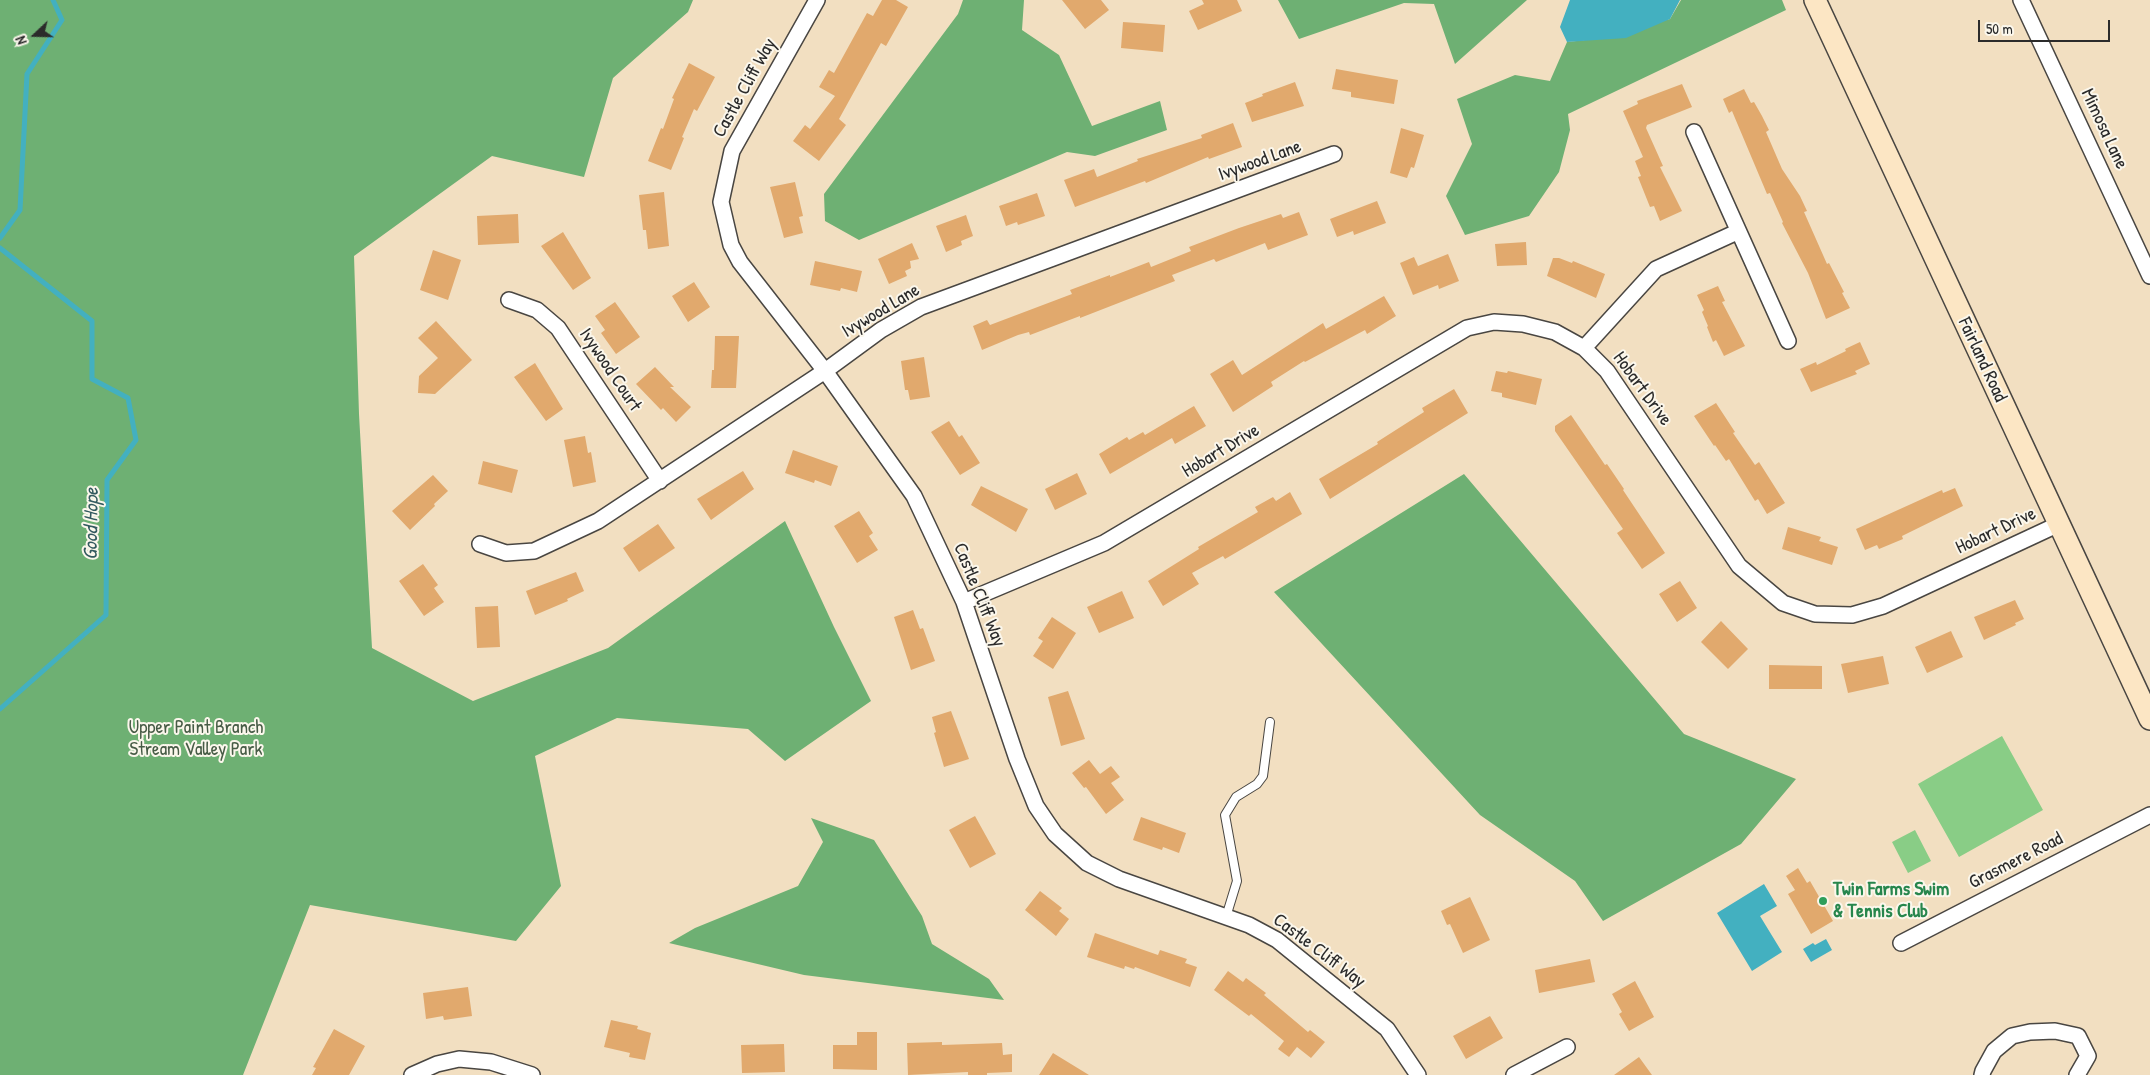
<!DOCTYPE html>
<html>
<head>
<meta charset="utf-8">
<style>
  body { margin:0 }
  #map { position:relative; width:2150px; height:1075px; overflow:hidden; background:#f2dfc1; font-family:"Patrick Hand",sans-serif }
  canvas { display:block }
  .north { position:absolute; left:10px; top:10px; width:50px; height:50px; -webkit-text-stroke:4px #fbf7ec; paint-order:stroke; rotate:249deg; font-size:14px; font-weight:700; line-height:20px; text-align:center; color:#2b2b2b }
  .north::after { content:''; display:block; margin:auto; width:18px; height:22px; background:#2b2b2b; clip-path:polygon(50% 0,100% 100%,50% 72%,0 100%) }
  .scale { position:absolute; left:1978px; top:20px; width:132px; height:22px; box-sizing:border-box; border:2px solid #2b2b2b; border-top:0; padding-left:6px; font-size:15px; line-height:18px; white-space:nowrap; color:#2b2b2b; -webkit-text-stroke:4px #fbf7ec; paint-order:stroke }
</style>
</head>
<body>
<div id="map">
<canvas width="2150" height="1075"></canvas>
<div class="north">N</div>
<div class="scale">50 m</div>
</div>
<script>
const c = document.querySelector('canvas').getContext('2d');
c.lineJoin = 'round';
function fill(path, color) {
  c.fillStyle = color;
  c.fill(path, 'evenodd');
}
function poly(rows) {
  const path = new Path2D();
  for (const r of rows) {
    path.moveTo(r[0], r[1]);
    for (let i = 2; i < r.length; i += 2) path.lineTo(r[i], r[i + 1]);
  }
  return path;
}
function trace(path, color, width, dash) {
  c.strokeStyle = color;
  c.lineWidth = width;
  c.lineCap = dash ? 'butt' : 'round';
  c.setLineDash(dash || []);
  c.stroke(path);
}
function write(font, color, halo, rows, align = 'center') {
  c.font = font + ' "Patrick Hand",sans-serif';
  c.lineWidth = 4;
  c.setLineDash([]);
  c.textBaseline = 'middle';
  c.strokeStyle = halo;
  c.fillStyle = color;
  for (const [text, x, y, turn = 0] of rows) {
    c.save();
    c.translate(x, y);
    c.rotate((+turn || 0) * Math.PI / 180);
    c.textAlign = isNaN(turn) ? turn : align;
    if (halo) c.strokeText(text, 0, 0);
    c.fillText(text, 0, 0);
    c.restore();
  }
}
fill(poly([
  [2002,736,2043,810,1959,857,1918,784],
  [1915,830,1931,861,1908,873,1892,842]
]), '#89cd86');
fill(poly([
  [0,0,693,0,688,12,613,78,584,177,492,156,354,256,359,414,372,648,473,701,608,648,785,521,834,627,871,701,785,761,748,729,617,718,535,756,561,886,516,941,310,905,243,1075,0,1075],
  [963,0,1024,0,1022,30,1059,55,1092,126,1160,101,1167,130,1095,156,1067,152,859,240,825,221,824,194,958,14],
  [1278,0,1527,0,1455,64,1434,4,1404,3,1299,39],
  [1681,0,1782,0,1786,10,1568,114,1570,130,1559,172,1529,216,1465,235,1446,196,1472,144,1457,99,1515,75,1550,81,1567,42,1595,39,1670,19],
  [1464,474,1684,734,1796,779,1741,844,1603,921,1575,881,1480,815,1274,592],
  [811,818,874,840,922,916,932,944,989,979,1004,1000,804,975,669,943,695,928,798,886,823,842]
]), '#6eb073');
fill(poly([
  [1570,0,1680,0,1670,19,1626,38,1567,42,1560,27],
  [1764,884,1777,906,1760,916,1782,952,1752,971,1717,913],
  [1826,939,1832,950,1811,962,1803,949,1813,943,1815,945]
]), '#43b0c0');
trace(poly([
  [0,238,20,210,27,74,62,20,53,0],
  [0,248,92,321,92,379,128,398,136,440,107,480,106,615,0,709]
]), '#43b0c0', 5);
fill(poly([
  [882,0,896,0,908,7,886,46,881,43,839,119,846,125,819,161,793,141,805,125,810,129,835,96,819,87,829,70,834,73,867,13,873,16],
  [1062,0,1101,0,1109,10,1085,29],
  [1202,0,1237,0,1242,11,1198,30,1189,11,1204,4],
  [1123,22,1165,25,1163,52,1121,48],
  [689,63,715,77,697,111,694,109,682,137,684,138,671,170,648,161,661,128,663,129,674,99,672,98],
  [1336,69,1398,80,1394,104,1351,97,1351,92,1332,89],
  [1295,82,1304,106,1252,122,1245,103,1263,96,1262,94],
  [1682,84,1692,107,1647,125,1646,128,1663,166,1660,167,1682,211,1660,221,1654,206,1650,207,1638,177,1641,176,1635,161,1643,157,1623,111,1638,104,1637,101],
  [1744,89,1751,103,1754,102,1762,116,1769,130,1766,132,1782,169,1800,196,1807,211,1804,212,1827,264,1829,263,1844,292,1842,293,1850,308,1826,319,1808,273,1782,223,1783,222,1770,193,1767,194,1732,111,1729,113,1723,99],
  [1233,123,1242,147,1209,159,1208,157,1146,183,1145,181,1075,207,1064,180,1094,169,1097,177,1138,161,1137,159,1202,138,1201,135],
  [1401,128,1424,135,1414,168,1411,167,1407,178,1390,173],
  [795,182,803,216,799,217,803,233,784,238,770,187],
  [664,192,669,246,648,249,646,230,643,230,639,195],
  [1037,193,1045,216,1018,225,1017,222,1006,226,999,206],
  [1377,201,1386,223,1354,235,1353,231,1337,237,1330,219],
  [1299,212,1308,235,1268,250,1265,243,1216,262,1214,259,1172,275,1175,281,1080,318,1080,316,1030,335,1029,332,1018,335,982,350,973,326,987,320,990,325,1072,294,1070,290,1110,275,1110,277,1149,262,1151,267,1191,251,1189,247,1239,228,1281,214,1283,218],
  [518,214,519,243,478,245,477,216],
  [966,215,973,236,961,241,962,245,946,252,936,226],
  [563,232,591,278,573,290,541,246],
  [1526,242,1527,265,1497,266,1495,244],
  [912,243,919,259,910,261,911,268,905,271,907,276,889,284,878,259],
  [433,250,461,260,448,300,420,290],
  [1448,254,1459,281,1439,289,1438,285,1413,295,1400,263,1414,257,1418,266],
  [1553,258,1559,258,1572,263,1573,261,1605,274,1596,298,1547,276],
  [815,261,862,271,857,292,841,288,840,291,810,285],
  [694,282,710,307,688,322,672,296],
  [1718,286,1725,301,1722,302,1745,346,1724,356,1716,340,1713,342,1707,327,1708,326,1702,312,1704,310,1697,295],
  [1384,296,1396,316,1367,334,1365,330,1305,362,1304,361,1271,382,1273,386,1233,412,1210,374,1233,360,1242,375,1323,323,1326,329],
  [615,302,640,337,616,354,601,333,605,330,595,316],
  [436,321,472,360,435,394,418,393,419,376,438,358,418,338],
  [715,336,739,336,736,388,711,388,712,370,714,370],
  [1860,342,1870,364,1855,371,1857,374,1811,392,1800,369,1816,362,1817,365,1846,351,1845,349],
  [924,357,930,397,910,400,908,390,905,390,901,361],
  [535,363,563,409,546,421,514,377],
  [655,367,674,387,670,387,691,407,676,422,663,408,661,410,636,384],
  [1496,371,1507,373,1508,371,1542,379,1536,405,1502,397,1502,393,1491,391],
  [1454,389,1468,413,1330,499,1319,479,1378,444,1377,442,1424,412,1422,408],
  [1716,403,1735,432,1733,433,1755,465,1759,462,1785,503,1767,514,1758,499,1755,501,1729,459,1726,461,1715,445,1714,446,1694,416],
  [1194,406,1206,426,1175,444,1172,438,1110,474,1099,454,1127,437,1129,440,1143,432,1145,435],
  [1571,415,1605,465,1607,464,1624,489,1623,490,1665,553,1642,569,1617,533,1623,529,1555,431,1555,426],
  [949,421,959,437,962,435,980,463,960,475,931,432],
  [585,436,588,453,591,452,596,482,573,487,564,440],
  [793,450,838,466,831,486,815,480,814,483,785,473],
  [483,461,518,470,512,493,478,484],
  [743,471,754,489,711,520,697,499],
  [1077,473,1087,494,1055,510,1045,489],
  [433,475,448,491,434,504,435,506,410,530,392,511],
  [981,486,1028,509,1016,532,971,505],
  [1955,488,1963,506,1902,536,1903,539,1879,549,1877,545,1865,550,1856,529,1942,490,1943,493],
  [1290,492,1302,514,1225,559,1223,556,1192,573,1199,584,1163,606,1148,581,1199,549,1198,547,1258,512,1255,507,1273,497,1276,501],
  [859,511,873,533,869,536,878,550,857,563,834,526],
  [658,524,675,548,639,572,623,548],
  [1788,527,1821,537,1819,541,1838,547,1832,565,1782,549],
  [423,564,438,585,434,588,444,602,424,616,399,581],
  [576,572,584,591,567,599,568,601,535,615,526,591],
  [1680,581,1697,608,1677,622,1659,594],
  [1122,591,1134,618,1099,633,1087,607],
  [2015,600,2024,619,2015,623,2016,625,1984,640,1974,617],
  [498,606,500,647,477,648,475,607],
  [913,610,920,629,923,628,935,661,911,670,894,617],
  [1052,617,1076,633,1053,669,1033,656,1043,641,1038,638],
  [1721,621,1748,649,1728,669,1701,642],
  [1951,631,1963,657,1927,673,1915,647],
  [1883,656,1889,684,1848,693,1841,664],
  [1769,665,1822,666,1822,689,1769,689],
  [1068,691,1085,739,1061,746,1048,697],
  [951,711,969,759,944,767,934,733,936,732,932,717],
  [1089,760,1100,774,1111,766,1120,777,1111,783,1124,800,1106,814,1086,787,1084,788,1072,773],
  [975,816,996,854,970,868,949,830],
  [1141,817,1186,833,1179,853,1163,847,1162,850,1133,840],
  [1798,868,1807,883,1810,881,1833,921,1811,934,1788,894,1795,890,1786,876],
  [1040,891,1062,908,1059,911,1069,919,1056,936,1025,910],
  [1470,897,1490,940,1463,953,1450,924,1447,925,1441,911],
  [1095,933,1158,955,1160,950,1187,959,1185,963,1197,967,1190,987,1135,967,1134,969,1125,966,1124,969,1087,957],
  [1590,959,1595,982,1539,993,1535,970],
  [1228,971,1243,982,1246,978,1266,993,1264,995,1308,1032,1310,1030,1325,1042,1311,1058,1297,1047,1289,1057,1278,1049,1284,1041,1251,1014,1249,1016,1214,990],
  [1635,981,1654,1017,1629,1031,1619,1014,1622,1012,1612,994],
  [468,987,472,1016,444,1020,443,1016,426,1019,423,993],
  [1490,1016,1503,1038,1466,1059,1453,1036],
  [611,1020,638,1026,637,1029,651,1033,645,1060,629,1057,630,1053,604,1047],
  [334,1029,365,1046,349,1075,312,1075,316,1068,313,1067],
  [857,1032,877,1032,877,1070,833,1069,833,1045,857,1045],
  [942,1042,942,1045,1002,1043,1003,1055,1012,1054,1012,1072,987,1073,987,1075,968,1075,968,1072,908,1075,907,1043],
  [784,1044,785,1072,742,1073,741,1045],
  [1053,1053,1089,1075,1039,1075],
  [1639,1057,1652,1075,1614,1075]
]), '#e1a96d');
const service = poly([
  [1226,917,1237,881,1225,815,1236,797,1257,784,1263,776,1270,722]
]);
const minor = poly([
  [817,0,732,151,721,202,731,245,740,262,825,371,914,496,964,602,1017,759,1036,806,1055,834,1087,863,1119,879,1249,925,1277,940,1387,1029,1418,1075],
  [2021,0,2150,276],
  [1694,132,1788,341],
  [509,300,537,310,558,328,660,481],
  [1584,348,1656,269,1737,232],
  [480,544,506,553,534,551,598,521,825,371,881,330,921,307,1334,154],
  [964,602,1104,543,1467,328,1494,322,1523,324,1555,332,1584,348,1607,371,1739,566,1783,603,1815,614,1852,615,1883,606,2059,524],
  [1901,943,2150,815],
  [412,1075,437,1064,459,1059,491,1062,532,1075],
  [1514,1075,1567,1047],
  [1982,1075,1983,1071,1994,1051,2012,1036,2030,1032,2055,1031,2078,1036,2088,1056,2077,1075]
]);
const secondary = poly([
  [1815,0,2150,719]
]);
trace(service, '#494642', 10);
trace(minor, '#494642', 18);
trace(secondary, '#494642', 24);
trace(service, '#fff', 8);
trace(minor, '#fff', 15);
trace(secondary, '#fce6c4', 21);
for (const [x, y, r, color] of [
  [1823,901,5,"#2e9e5b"]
]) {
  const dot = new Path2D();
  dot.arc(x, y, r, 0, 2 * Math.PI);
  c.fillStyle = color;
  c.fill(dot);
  trace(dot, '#fbf7ec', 2);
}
write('19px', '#2b2b2b', '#fbf7ec', [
  ["Castle Cliff Way",745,88,-61],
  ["Mimosa Lane",2104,129,65],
  ["Ivywood Lane",1260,161,-20],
  ["Ivywood Lane",881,311,-31],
  ["Fairland Road",1982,360,65],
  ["Ivywood Court",610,370,56],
  ["Hobart Drive",1642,389,54],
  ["Hobart Drive",1221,451,-31],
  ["Hobart Drive",1996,531,-25],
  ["Castle Cliff Way",979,595,68],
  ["Grasmere Road",2016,861,-27],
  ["Castle Cliff Way",1319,951,37]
]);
write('19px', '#475c46', '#fbf7ec', [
  ["Upper Paint Branch",196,728],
  ["Stream Valley Park",196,750]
]);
write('bold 19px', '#27864d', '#fbf7ec', [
  ["Twin Farms Swim",1833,890],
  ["& Tennis Club",1833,912]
], 'left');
write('italic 20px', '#335a5f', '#fbf7ec', [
  ["Good Hope",92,524,-89]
]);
</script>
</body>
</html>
